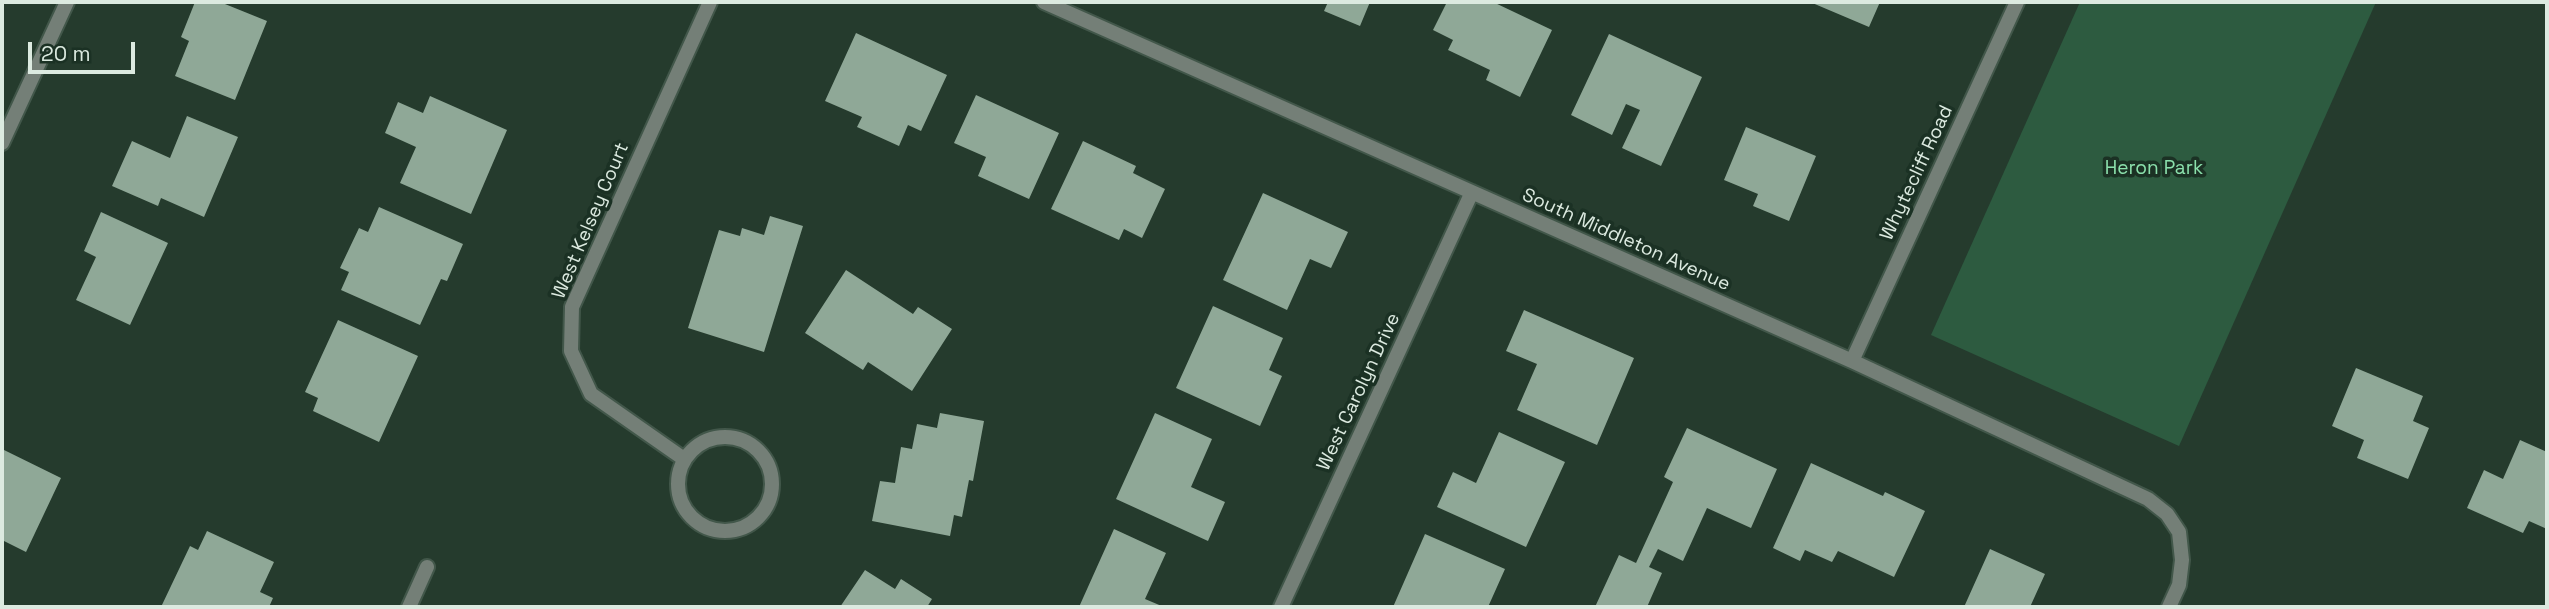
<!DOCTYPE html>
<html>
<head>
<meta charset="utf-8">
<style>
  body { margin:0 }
  #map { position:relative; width:2549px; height:609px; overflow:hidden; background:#253b2d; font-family:"Space Grotesk",sans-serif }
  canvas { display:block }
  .frame { position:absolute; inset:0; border:4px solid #dceae0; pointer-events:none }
  .scale { position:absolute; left:28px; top:42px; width:107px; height:32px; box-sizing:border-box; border:4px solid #dceae0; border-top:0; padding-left:9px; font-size:21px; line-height:24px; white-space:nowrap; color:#dceae0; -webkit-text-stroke:5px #1b3124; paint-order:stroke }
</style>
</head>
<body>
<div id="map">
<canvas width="2549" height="609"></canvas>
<div class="frame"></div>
<div class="scale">20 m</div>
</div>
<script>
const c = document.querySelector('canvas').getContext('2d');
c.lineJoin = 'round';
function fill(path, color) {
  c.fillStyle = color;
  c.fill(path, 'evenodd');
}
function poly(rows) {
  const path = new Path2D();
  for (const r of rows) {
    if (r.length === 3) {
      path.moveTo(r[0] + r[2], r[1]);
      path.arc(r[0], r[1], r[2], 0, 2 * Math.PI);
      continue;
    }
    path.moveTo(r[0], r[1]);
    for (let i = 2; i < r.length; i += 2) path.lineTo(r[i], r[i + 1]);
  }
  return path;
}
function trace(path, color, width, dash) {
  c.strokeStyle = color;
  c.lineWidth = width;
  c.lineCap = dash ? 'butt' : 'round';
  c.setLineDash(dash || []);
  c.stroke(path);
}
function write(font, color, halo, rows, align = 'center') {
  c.font = font + ' "Space Grotesk",sans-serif';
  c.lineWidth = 7;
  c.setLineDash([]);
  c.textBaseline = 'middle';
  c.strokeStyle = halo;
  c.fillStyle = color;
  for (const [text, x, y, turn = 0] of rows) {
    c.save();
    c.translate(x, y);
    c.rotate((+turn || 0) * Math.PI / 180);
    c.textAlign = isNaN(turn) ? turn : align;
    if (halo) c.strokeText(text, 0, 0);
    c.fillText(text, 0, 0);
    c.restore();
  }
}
fill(poly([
  [2080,2,2376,2,2179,446,1931,335]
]), '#2d5b40');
fill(poly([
  [195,2,220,2,267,21,235,100,175,76,189,41,181,37],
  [1328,2,1370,2,1360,26,1324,11],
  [1447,2,1493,2,1552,30,1520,97,1486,80,1490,70,1448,50,1453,40,1433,30],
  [1810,2,1880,2,1869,27],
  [856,33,947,75,921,131,908,125,899,146,857,127,862,117,825,101],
  [1609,34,1702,77,1661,166,1622,148,1640,110,1626,104,1612,135,1571,115],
  [976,95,1059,133,1029,199,978,176,986,157,954,143],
  [430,96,507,130,471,214,400,183,416,147,385,133,398,102,423,113],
  [187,116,238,137,204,217,161,198,158,206,112,186,132,141,170,158],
  [1746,127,1816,156,1789,221,1753,206,1758,194,1724,180],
  [1083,141,1136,166,1133,173,1165,189,1142,238,1124,229,1119,240,1051,209],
  [1263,193,1348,232,1331,268,1310,259,1287,310,1223,280],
  [379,207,463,244,447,281,441,279,420,325,341,290,349,272,340,268,359,228,368,232],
  [101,212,168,243,130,325,76,300,96,257,84,251],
  [770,216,803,226,764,352,688,328,719,230,740,236,742,228,764,235],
  [846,270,913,314,918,307,952,329,912,391,868,362,863,370,805,333],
  [1213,306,1283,338,1269,370,1282,376,1260,426,1176,388],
  [1524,310,1634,358,1597,445,1517,410,1537,364,1506,351],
  [338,320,418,356,379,442,313,411,318,398,305,392],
  [2356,368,2423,396,2413,421,2429,428,2408,479,2357,458,2364,440,2332,426],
  [940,413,984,421,973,481,969,480,962,517,954,515,950,536,872,521,880,481,895,483,901,447,912,449,917,424,937,428],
  [1155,413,1212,439,1191,487,1225,502,1208,541,1116,499],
  [1687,428,1777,469,1751,528,1707,508,1683,561,1658,549,1649,567,1662,573,1647,607,1595,607,1619,555,1636,563,1673,482,1664,477],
  [1499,432,1565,462,1526,547,1437,507,1453,472,1476,483],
  [2520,440,2547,452,2547,529,2529,521,2523,533,2467,508,2484,470,2503,479],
  [2,449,61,478,26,552,2,540],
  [1811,463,1883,496,1885,492,1925,511,1894,577,1838,551,1832,562,1805,550,1800,561,1773,548],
  [1114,529,1166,553,1145,599,1164,607,1079,607],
  [207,531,274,562,260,592,273,598,269,607,161,607,190,546,198,550],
  [1425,534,1505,569,1488,607,1393,607],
  [1990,549,2045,574,2030,607,1964,607],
  [865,570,895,589,901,579,932,599,927,607,840,607]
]), '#8fa897');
const minor = poly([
  [1044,2,1852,361,2148,499,2167,514,2179,532,2182,560,2179,585,2169,607],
  [2,143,67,2],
  [1852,361,2017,2],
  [725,484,47],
  [684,459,591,394,571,351,572,307,710,2],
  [409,607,427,567],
  [1281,607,1472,192]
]);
trace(minor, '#42574a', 18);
trace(minor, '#747f77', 14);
write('19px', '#8be0ac', '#1b3124', [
  ["Heron Park",2154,169]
]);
write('19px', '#dceae0', '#1b3124', [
  ["Whytecliff Road",1917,173,-65],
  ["West Kelsey Court",591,221,-67],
  ["South Middleton Avenue",1626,240,24],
  ["West Carolyn Drive",1359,392,-65]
]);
</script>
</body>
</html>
